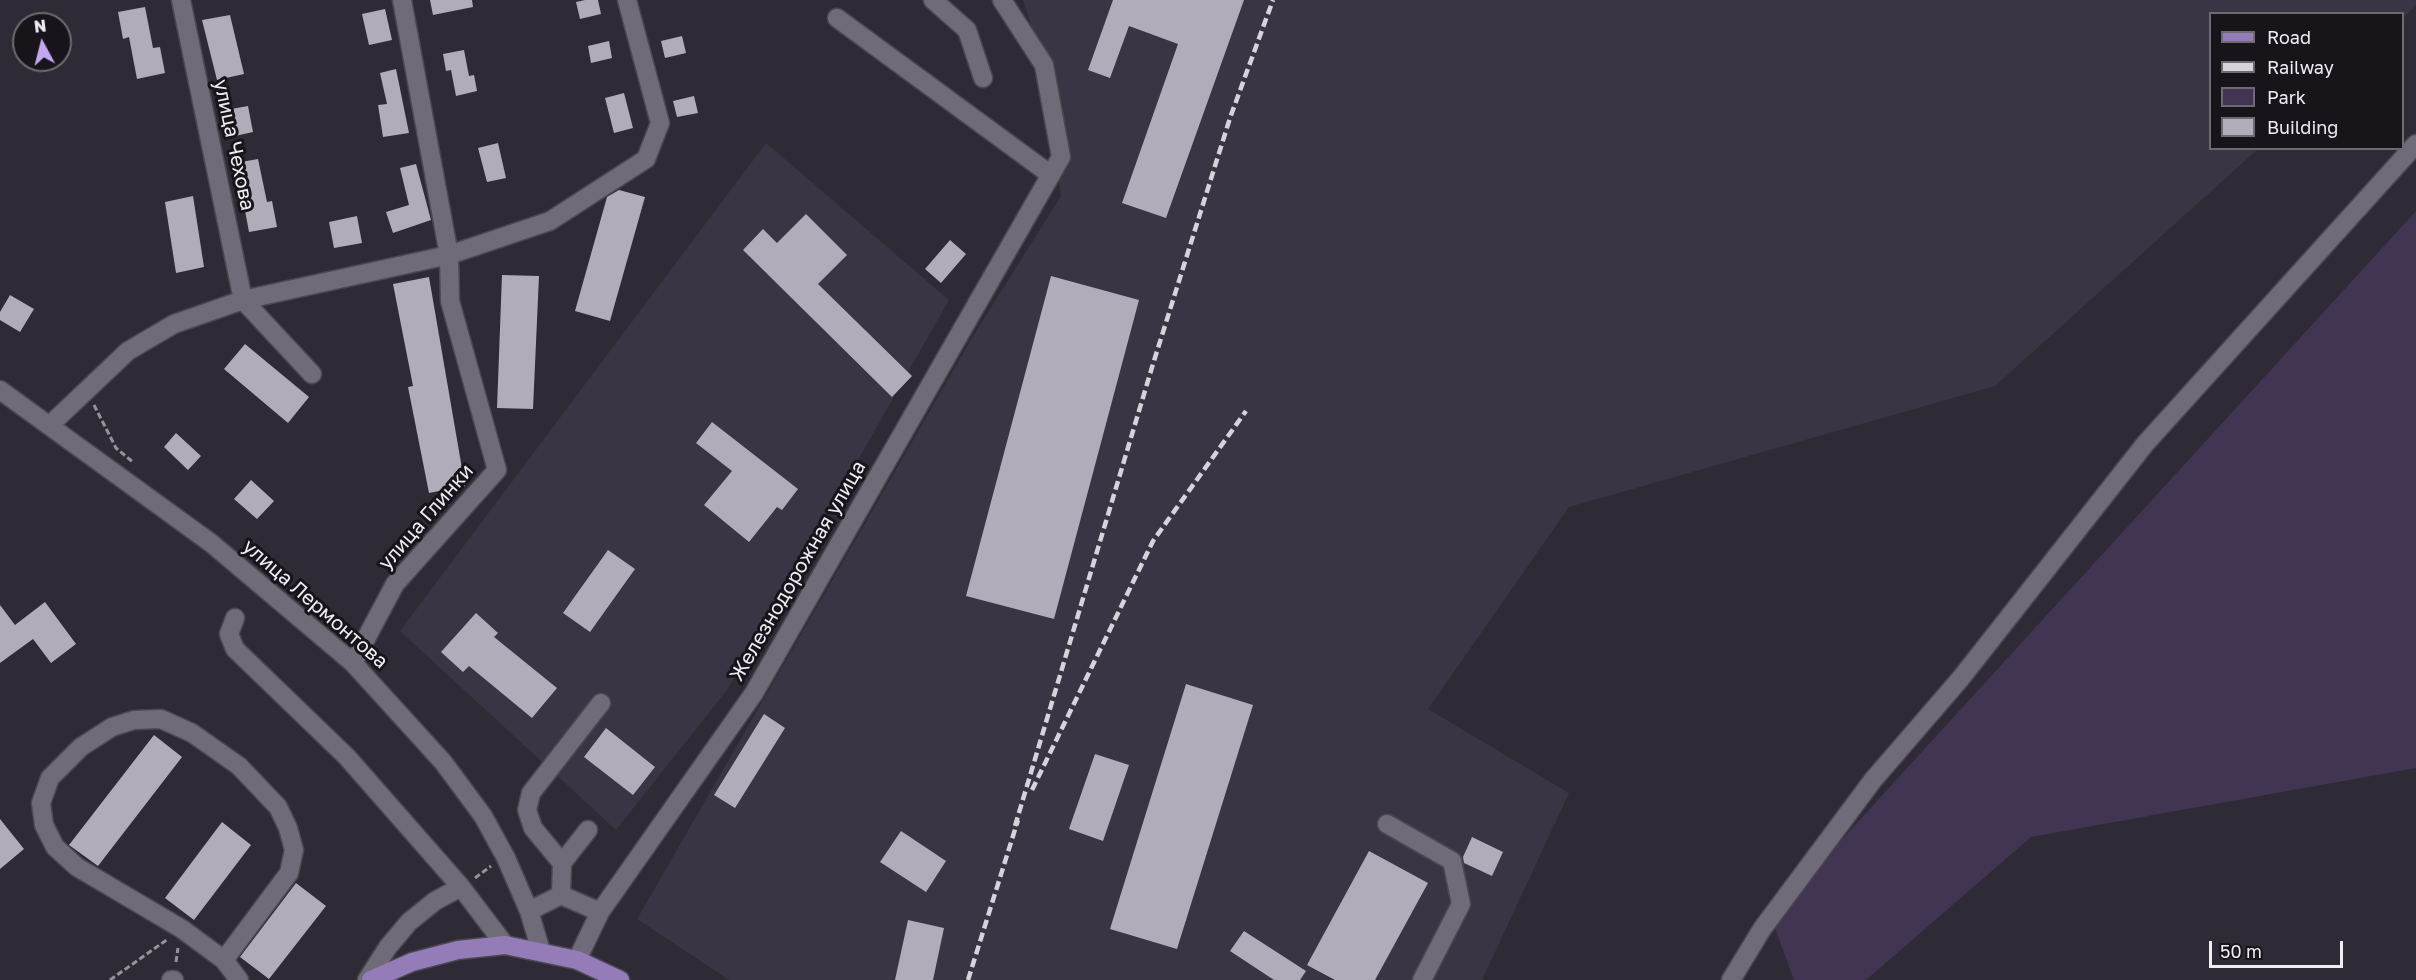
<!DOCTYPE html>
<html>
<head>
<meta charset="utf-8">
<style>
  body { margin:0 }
  #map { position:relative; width:2416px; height:980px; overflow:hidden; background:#2f2b36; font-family:"Golos Text",sans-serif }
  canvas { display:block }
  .legend { position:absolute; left:2209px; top:12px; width:195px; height:138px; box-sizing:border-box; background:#17151a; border:2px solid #6d6b71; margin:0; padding:8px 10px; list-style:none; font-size:18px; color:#efecf3 }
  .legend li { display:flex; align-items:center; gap:12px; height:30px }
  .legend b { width:30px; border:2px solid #6d6b71 }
  .north { position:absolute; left:12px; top:12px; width:60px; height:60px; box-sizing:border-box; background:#17151a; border:2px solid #6d6b71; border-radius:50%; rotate:353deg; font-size:16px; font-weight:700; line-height:24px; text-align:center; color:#efecf3 }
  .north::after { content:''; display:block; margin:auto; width:21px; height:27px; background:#c4a7f1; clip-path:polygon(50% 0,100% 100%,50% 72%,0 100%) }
  .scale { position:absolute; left:2209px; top:941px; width:134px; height:27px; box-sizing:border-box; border:3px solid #efecf3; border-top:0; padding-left:8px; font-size:18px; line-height:21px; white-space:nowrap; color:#efecf3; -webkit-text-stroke:4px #17151a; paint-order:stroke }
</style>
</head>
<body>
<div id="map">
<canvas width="2416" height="980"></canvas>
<ul class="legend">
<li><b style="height:8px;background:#947cb8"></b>Road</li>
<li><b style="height:8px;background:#d6d3db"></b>Railway</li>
<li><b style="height:16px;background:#413553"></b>Park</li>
<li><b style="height:16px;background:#b1acba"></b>Building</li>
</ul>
<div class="north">N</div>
<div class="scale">50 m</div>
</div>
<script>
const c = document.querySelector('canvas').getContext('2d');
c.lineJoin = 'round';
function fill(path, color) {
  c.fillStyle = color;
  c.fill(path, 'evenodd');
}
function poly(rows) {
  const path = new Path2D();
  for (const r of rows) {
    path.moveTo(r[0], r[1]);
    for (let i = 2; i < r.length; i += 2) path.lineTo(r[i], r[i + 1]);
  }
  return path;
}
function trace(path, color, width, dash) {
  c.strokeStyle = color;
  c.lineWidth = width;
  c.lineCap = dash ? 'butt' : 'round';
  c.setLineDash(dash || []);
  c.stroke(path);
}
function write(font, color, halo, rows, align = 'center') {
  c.font = font + ' "Golos Text",sans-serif';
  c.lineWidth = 6;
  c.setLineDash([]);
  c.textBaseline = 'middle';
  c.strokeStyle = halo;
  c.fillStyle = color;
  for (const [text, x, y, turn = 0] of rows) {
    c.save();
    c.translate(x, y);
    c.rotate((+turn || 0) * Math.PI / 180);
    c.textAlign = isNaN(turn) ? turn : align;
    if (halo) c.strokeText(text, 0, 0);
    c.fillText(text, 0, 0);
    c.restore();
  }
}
fill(poly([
  [1023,0,2416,0,2416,5,2403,18,2402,14,2210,14,2210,148,2258,149,1995,386,1569,507,1428,709,1569,793,1482,980,729,980,637,919,973,336,1061,196,1044,65],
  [766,143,949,300,727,690,616,830,400,631]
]), '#3a3445');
fill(poly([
  [2416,211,2416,768,2031,837,1866,980,1794,980,1771,917]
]), '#413553');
fill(poly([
  [430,0,472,0,473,7,433,15],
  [585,0,598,0,601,14,580,19,576,2],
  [1113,0,1244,0,1166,218,1122,203,1178,44,1129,26,1110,78,1088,70],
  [145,7,153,48,160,47,165,73,137,79,129,37,123,39,118,12],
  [385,9,392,40,369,45,362,14],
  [230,15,244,74,217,80,202,20],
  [682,36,686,53,665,58,661,41],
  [609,41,612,58,591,63,588,46],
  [464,50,469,76,474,75,477,91,456,96,451,70,446,71,443,54],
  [396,69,409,133,383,137,378,105,387,104,380,73],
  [624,93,633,128,614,133,605,98],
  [694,96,698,113,677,117,673,101],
  [248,106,253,132,226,138,220,111],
  [498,143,506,178,487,182,478,148],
  [258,159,267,202,272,201,277,227,249,232,241,189,236,190,230,164],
  [416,164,431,220,393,233,386,212,409,205,400,168],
  [619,190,645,197,610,321,575,311,607,197],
  [193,196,204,267,176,273,165,202],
  [806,214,847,255,818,284,912,376,892,397,743,250,763,229,777,243],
  [357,216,362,243,334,248,329,222],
  [950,240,966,254,941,283,925,269],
  [502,275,539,276,533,409,497,408],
  [1051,276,1139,300,1054,619,966,596],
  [429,277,465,486,429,493,408,387,413,386,393,284],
  [10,295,34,309,20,332,0,320,0,312],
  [245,344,309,397,288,423,224,369],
  [712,422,798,489,782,510,777,507,749,542,704,505,732,471,696,443],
  [176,433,201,456,188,470,164,447],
  [251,480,274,501,257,519,234,499],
  [608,550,635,569,590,632,563,613],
  [45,602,76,644,51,663,33,639,0,663,0,605,15,625],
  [476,613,498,633,494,637,557,688,532,718,469,666,463,672,441,652],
  [1186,684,1253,705,1177,949,1110,929],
  [764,714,785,728,735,808,714,795],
  [606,728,655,767,633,795,584,757],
  [154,735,182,757,98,866,69,845],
  [1095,754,1129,765,1103,841,1069,829],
  [0,819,24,849,0,869],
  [222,822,251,845,194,920,165,898],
  [901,831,946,861,926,892,880,862],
  [1472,837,1503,852,1492,876,1464,863,1463,857],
  [1369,851,1428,883,1375,980,1335,980,1307,965],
  [296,883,326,906,269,979,240,957],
  [908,920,944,928,933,980,895,980],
  [1244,931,1306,971,1300,980,1274,980,1230,951]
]), '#b1acba');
const minor = poly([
  [181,0,243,300,312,374],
  [933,0,967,30,983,78],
  [837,18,1051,175],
  [0,390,211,543,353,663,443,762,483,816,506,858,529,911,541,951],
  [51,424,128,351,174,324,243,300,449,255,550,221,646,159,660,123,627,0],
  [235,618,229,634,235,649,347,757,461,887,505,945],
  [353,663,395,584,497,470,450,301,449,255,402,0],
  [1387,824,1452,861,1461,904,1422,980],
  [562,863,588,830],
  [561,895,562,863,533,828,527,810,531,793,601,703],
  [529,911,561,895,600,912],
  [224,960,289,873,294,850,288,828,278,807,239,766,192,733,161,719,134,720,112,727,81,747,50,778,41,803,44,825,55,847,77,867,182,929,224,960,239,980],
  [577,960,600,912,754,693,1061,157,1044,65,1002,0],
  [171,980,174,980],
  [367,980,388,947,409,922,435,901,461,887],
  [1731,980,1762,929,1873,780,1961,678,2145,444,2416,144]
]);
const major = poly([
  [371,980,412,962,458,950,505,945,577,960,620,980]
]);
trace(minor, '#4b4851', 21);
trace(major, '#4b4851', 21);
trace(poly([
  [94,405,116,448,134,463],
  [475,878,491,866],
  [176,962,178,948],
  [110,980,168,939]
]), '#96929b', 3, [6, 3]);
trace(minor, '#6f6b78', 18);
trace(major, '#947cb8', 18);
trace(poly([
  [1032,790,1153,541,1246,411],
  [1015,826,1153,364,1230,118,1273,0],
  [968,980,1018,820]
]), '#d6d3db', 4.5, [9, 4.5]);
write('20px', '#efecf3', '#17151a', [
  ["улица Чехова",234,145,78],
  ["улица Глинки",426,517,-49],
  ["Железнодорожная улица",798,571,-60],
  ["улица Лермонтова",315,604,41]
]);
</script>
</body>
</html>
